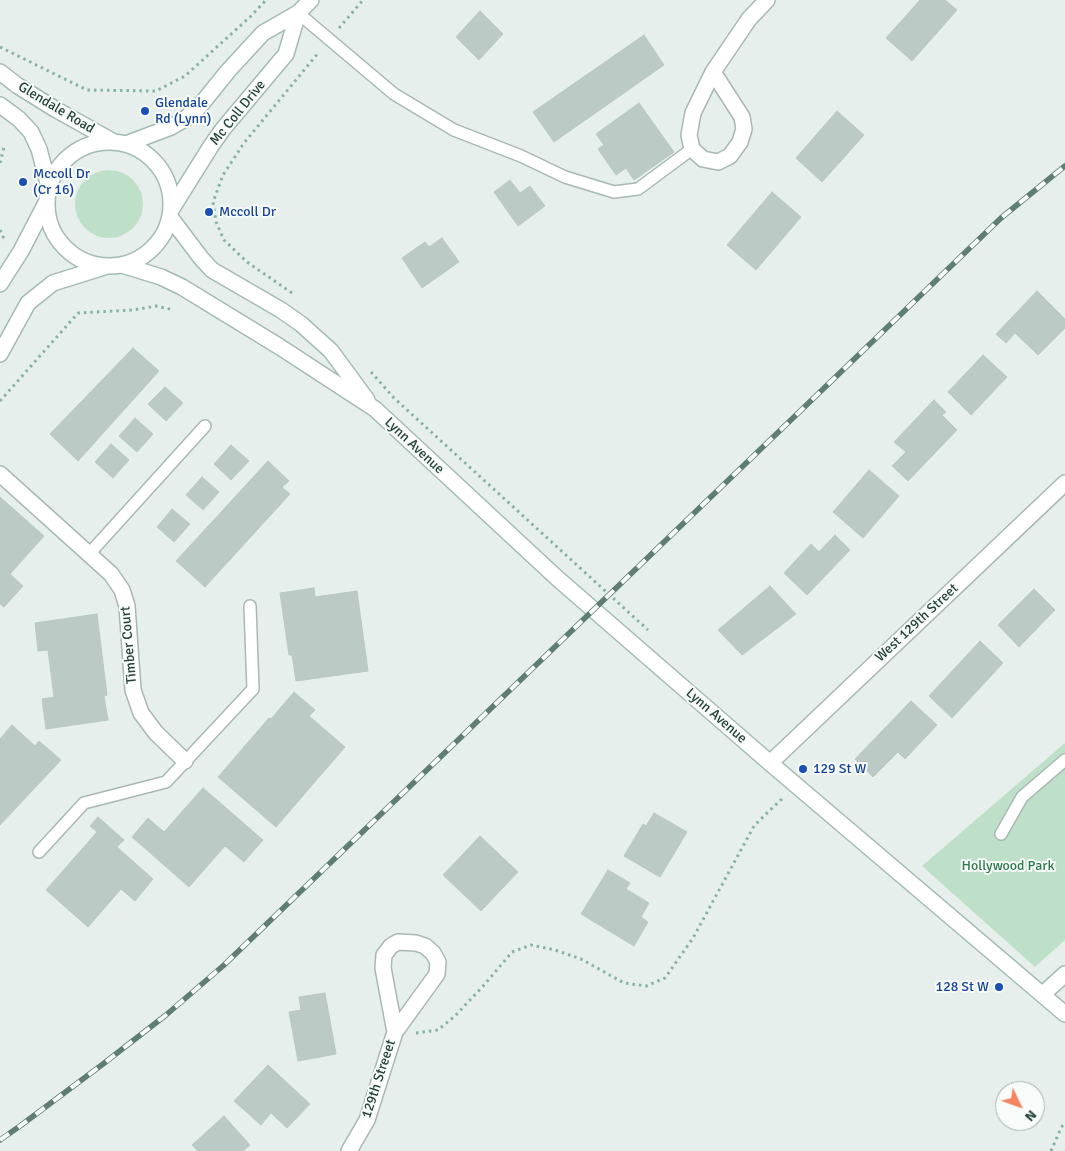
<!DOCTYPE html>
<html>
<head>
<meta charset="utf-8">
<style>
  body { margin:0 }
  #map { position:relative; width:1065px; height:1151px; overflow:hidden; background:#e6efeb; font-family:Signika,sans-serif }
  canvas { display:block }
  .north { position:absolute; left:995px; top:1081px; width:50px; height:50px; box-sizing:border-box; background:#f7fbf9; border:1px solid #a3b1ad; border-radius:50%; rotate:132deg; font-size:14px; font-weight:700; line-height:20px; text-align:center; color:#24423a }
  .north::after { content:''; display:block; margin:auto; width:18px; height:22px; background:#f4845f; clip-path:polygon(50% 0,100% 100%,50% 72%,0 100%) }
</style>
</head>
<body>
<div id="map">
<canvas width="1065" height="1151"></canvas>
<div class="north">N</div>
</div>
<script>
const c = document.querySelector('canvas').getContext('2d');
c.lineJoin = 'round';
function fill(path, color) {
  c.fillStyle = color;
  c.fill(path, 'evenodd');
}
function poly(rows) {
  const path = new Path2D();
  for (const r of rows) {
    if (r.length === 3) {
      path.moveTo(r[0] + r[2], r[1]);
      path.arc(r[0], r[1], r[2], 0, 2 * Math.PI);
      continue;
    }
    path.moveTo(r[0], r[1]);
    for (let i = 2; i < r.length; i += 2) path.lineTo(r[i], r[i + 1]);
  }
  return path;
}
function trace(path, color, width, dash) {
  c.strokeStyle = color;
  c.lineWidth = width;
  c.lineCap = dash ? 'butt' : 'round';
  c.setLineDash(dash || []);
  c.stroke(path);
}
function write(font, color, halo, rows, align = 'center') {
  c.font = font + ' Signika,sans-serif';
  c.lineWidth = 4;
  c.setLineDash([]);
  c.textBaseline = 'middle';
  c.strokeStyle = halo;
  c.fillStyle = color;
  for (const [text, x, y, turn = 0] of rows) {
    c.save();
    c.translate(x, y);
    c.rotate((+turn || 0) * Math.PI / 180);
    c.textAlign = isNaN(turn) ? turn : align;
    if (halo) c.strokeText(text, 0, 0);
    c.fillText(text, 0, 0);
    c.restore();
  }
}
fill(poly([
  [109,204,34],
  [1065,743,1065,940,1035,967,922,866]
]), '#bfe0c8');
const building = poly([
  [920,0,945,0,957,10,912,61,886,38,920,0],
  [480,11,503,34,479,60,456,37,480,11],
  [644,35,664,65,554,142,533,112,644,35],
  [639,103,674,152,634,180,626,168,616,175,598,149,604,145,596,134,639,103],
  [837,111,864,135,822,182,796,158,837,111],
  [510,180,520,193,530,186,545,206,518,226,494,192,510,180],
  [772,192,801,217,756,270,727,245,772,192],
  [442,238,459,262,422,288,402,258,425,242,429,247,442,238],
  [1037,291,1065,319,1065,328,1038,355,1015,333,1006,343,996,334,1037,291],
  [133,348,159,371,78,461,50,434,133,348],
  [983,355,1007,377,971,415,948,392,983,355],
  [165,387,183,403,166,421,148,404,165,387],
  [934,400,946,412,942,415,957,430,908,481,892,466,906,452,894,442,934,400],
  [135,418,153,434,137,452,119,436,135,418],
  [111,444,129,460,113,478,95,462,111,444],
  [231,445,249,461,231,480,214,464,231,445],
  [268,461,289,481,282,487,290,494,205,587,176,561,268,461],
  [869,470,899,496,863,538,833,512,869,470],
  [202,477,219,492,203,510,186,495,202,477],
  [0,497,44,536,10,574,23,586,4,607,0,604,0,497],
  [172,509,190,524,174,542,157,527,172,509],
  [835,535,850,550,807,595,784,573,811,544,819,552,835,535],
  [770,586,796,614,742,655,718,630,770,586],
  [314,588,315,597,357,591,368,671,296,681,292,655,289,655,280,593,314,588],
  [1034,589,1055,610,1019,647,998,625,1034,589],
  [97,614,107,695,104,696,108,720,46,729,42,699,54,697,48,650,38,651,35,623,97,614],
  [980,641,1003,663,952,718,929,696,980,641],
  [294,692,315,710,309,716,345,747,276,827,218,777,269,718,271,719,294,692],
  [911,701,937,725,905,759,898,752,873,777,855,759,911,701],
  [12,725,35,746,39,741,61,760,0,825,0,739,12,725],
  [203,788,263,840,244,862,225,846,189,887,132,837,148,818,164,832,203,788],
  [654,813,687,832,660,877,624,856,643,824,646,826,654,813],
  [98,817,124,840,117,847,153,879,135,901,121,889,88,927,46,890,97,832,90,826,98,817],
  [480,836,518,872,481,911,443,875,480,836],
  [608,870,630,883,626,889,649,903,641,917,648,922,634,946,581,914,608,870],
  [325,993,336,1054,298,1061,289,1012,301,1010,299,997,325,993],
  [268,1065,310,1104,287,1128,271,1113,261,1125,234,1101,268,1065],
  [224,1116,250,1145,243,1151,198,1151,192,1145,224,1116]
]);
fill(building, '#bbcac4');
trace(building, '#b8c9c2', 1);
const lane = poly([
  [298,13,394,94,454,130,521,156,565,177,614,192,638,189,692,149],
  [89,554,205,426],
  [1001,834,1022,797,1065,760],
  [39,852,84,803,166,782,253,689,250,606]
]);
const street = poly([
  [713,72,742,117,744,129,740,142,730,156,718,162,703,159,692,149,689,135,693,113,713,72,749,19,767,0],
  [0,474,111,574,122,590,127,606,133,690,141,713,156,733,185,761],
  [770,763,1065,483],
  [1043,994,1065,974],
  [349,1151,367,1120,395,1032,437,974,438,962,433,953,425,946,416,943,398,942,391,946,384,955,383,968,395,1032]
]);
const secondary = poly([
  [0,72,18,86,55,109,114,142],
  [0,105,19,119,31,132,39,149,49,187],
  [109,204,62],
  [126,144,171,127,185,119,199,107,228,71,263,33,298,13,311,0],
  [171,210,211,146,223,129,286,54,298,13],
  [170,217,201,258,212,270,281,310,301,324,331,351,367,400],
  [122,265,161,277,182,287,280,347,375,409,557,578,770,763,1065,1014],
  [0,284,21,251,47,201],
  [0,354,28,303,53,283,104,267]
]);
trace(lane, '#a8b8b2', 14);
trace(street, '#a8b8b2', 18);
trace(secondary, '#a4bbb3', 18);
trace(poly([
  [339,28,363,0],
  [0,47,87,90,156,91,185,76,251,16,266,0],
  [0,163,4,147],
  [0,230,5,241],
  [292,293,247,262,224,240,216,222,213,202,223,175,244,143,319,52],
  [371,372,394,398,648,630],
  [0,401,78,313,133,310,156,306,174,310],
  [416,1033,438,1030,455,1016,485,984,512,952,531,945,555,950,581,959,624,983,646,986,665,978,693,938,754,826,768,812,783,798],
  [1051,1151,1061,1128,1065,1122]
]), '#86b3a5', 3, [2.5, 4]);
trace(lane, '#fff', 11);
trace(street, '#fff', 15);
trace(secondary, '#fff', 15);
const rail = poly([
  [0,1140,20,1126,103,1064,166,1015,224,965,1001,218,1065,166]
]);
trace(rail, '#5f7d75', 5.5);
trace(rail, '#f7fbf9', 4, [11]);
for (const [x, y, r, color] of [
  [145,111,5,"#1a4fb4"],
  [23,182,5,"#1a4fb4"],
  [209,212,5,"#1a4fb4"],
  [803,769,5,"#1a4fb4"],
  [999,987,5,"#1a4fb4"]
]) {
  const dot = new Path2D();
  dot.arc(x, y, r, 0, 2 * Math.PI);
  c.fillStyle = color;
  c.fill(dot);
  trace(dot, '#f7fbf9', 2);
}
write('14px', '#164399', '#f7fbf9', [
  ["Glendale",155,103],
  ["Rd (Lynn)",155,119],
  ["Mccoll Dr",33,174],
  ["(Cr 16)",33,190],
  ["Mccoll Dr",219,212],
  ["129 St W",813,769],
  ["128 St W",989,987,"right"]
], 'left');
write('14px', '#24423a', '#f7fbf9', [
  ["Glendale Road",56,108,31],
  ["Mc Coll Drive",238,113,-51],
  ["Lynn Avenue",414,446,43],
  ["West 129th Street",917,623,-43],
  ["Timber Court",129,645,-95],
  ["Lynn Avenue",716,716,41],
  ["129th Streeet",379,1079,-72]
]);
write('14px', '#2d7a4b', '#f7fbf9', [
  ["Hollywood Park",1008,866]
]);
</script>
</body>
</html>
